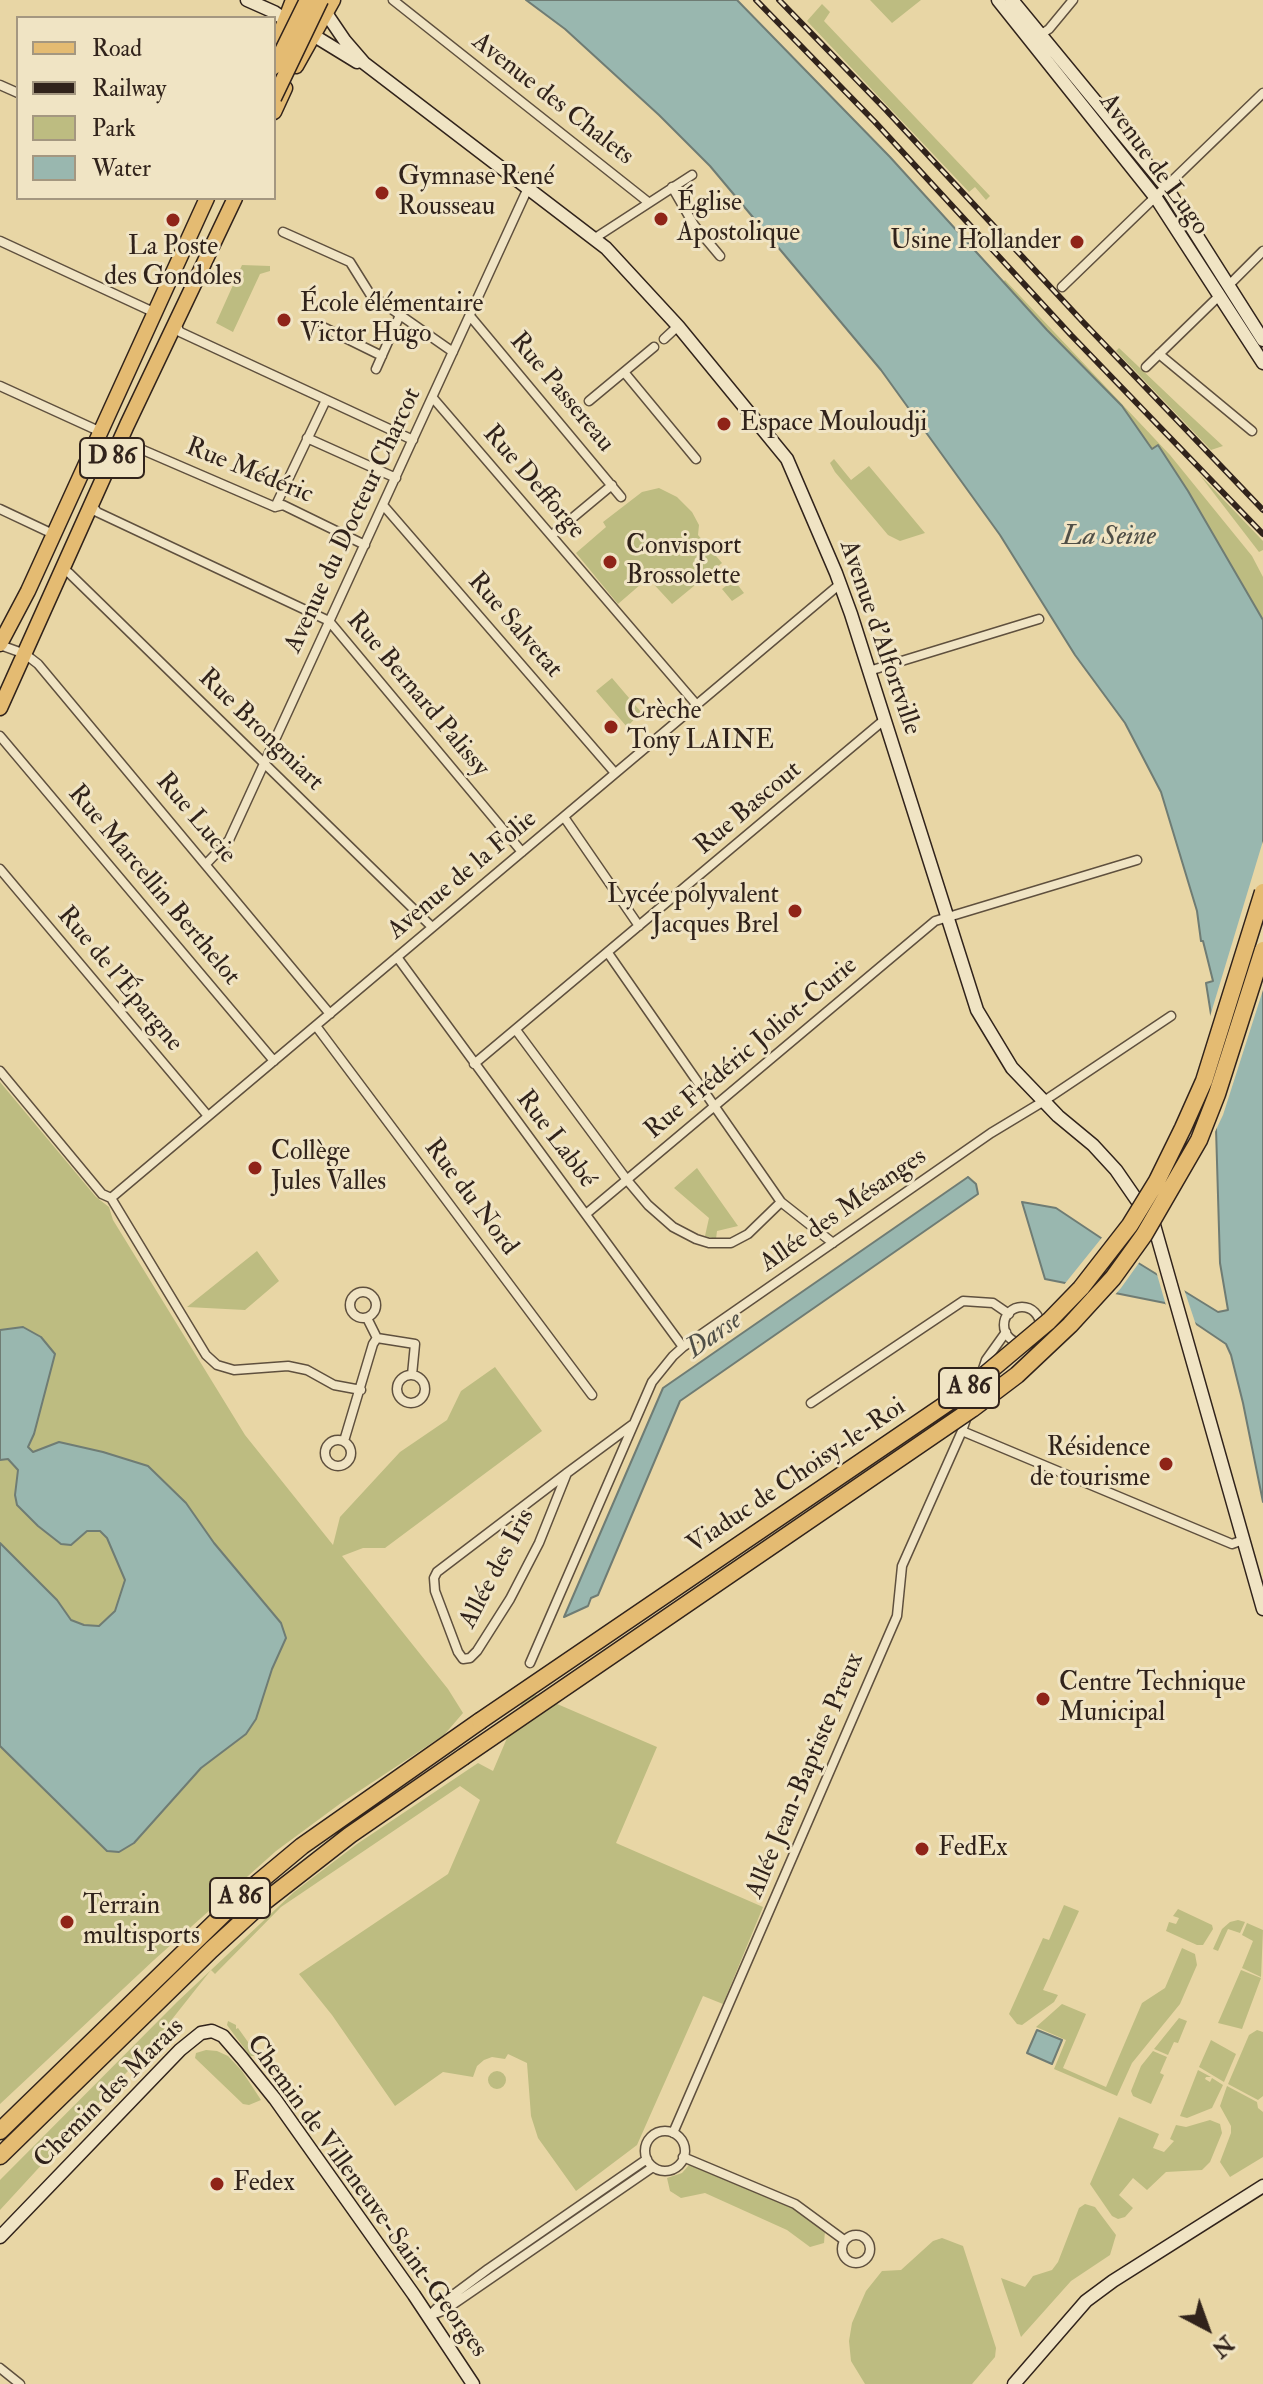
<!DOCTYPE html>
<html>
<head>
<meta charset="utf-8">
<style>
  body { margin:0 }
  #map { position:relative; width:1263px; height:2384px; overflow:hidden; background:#e8d6a5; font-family:"IM FELL Double Pica",serif }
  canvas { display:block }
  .legend { position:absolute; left:16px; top:16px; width:260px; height:184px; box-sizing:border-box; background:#f0e4c4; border:2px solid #a49780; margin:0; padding:10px 14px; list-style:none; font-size:24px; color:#31231b }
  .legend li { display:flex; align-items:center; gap:16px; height:40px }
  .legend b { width:40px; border:2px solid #a49780 }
  .north { position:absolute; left:1167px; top:2288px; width:80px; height:80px; -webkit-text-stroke:6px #f0e4c4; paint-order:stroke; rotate:139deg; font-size:22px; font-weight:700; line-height:32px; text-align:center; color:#31231b }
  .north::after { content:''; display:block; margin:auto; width:28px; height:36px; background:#31231b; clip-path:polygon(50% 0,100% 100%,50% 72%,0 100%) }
</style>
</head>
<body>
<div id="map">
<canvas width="1263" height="2384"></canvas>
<ul class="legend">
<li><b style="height:10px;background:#e4bb72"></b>Road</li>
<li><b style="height:10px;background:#31231b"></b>Railway</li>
<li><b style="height:22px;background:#bdbc81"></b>Park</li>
<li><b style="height:22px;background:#99b7af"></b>Water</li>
</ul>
<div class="north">N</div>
</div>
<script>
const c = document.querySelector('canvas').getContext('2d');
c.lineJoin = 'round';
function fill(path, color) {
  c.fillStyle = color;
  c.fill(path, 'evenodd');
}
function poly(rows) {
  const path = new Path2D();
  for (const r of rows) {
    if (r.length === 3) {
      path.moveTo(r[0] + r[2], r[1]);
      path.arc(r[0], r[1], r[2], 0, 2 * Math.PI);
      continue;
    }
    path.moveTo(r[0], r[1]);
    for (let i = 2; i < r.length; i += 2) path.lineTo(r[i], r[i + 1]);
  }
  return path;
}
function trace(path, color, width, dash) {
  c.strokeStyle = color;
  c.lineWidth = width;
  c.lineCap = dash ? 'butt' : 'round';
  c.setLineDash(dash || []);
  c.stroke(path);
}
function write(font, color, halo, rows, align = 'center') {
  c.font = font + ' "IM FELL Double Pica",serif';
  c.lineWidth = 6;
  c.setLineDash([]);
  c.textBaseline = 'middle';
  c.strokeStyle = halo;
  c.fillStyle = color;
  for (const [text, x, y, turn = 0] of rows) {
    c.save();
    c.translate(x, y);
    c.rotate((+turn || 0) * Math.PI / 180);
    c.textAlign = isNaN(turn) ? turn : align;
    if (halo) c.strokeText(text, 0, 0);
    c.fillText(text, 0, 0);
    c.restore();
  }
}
fill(poly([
  [870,0,921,0,892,23],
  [822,4,830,12,824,21,990,196,986,200,975,187,969,192,807,21],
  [242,265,270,266,270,271,260,274,233,332,216,323],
  [1005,280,1170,455,1252,556,1263,577,1263,620,1188,491,1158,445,1152,449,1122,406,1047,330,1003,282],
  [1119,348,1180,406,1223,446,1211,450,1116,351],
  [834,459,851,480,869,466,925,533,900,541,888,535,835,472,830,463],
  [1199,474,1263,541,1263,550,1259,552],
  [659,488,677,497,692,512,699,525,698,535,722,563,672,604,648,578,618,604,576,553,606,527,603,522,642,492],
  [734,580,744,593,732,601,722,589],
  [612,678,641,712,627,727,596,691],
  [0,1082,96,1197,109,1207,113,1220,245,1435,333,1545,340,1517,400,1452,447,1420,461,1391,495,1367,542,1431,385,1548,363,1548,342,1556,448,1689,463,1713,444,1735,341,1803,276,1851,154,1960,0,2104],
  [697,1168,738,1226,717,1231,716,1239,705,1236,709,1218,674,1188],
  [257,1251,279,1281,245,1310,187,1307],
  [527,1691,657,1747,616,1843,763,1907,723,2004,703,1996,637,2145,576,2191,538,2138,531,2116,527,2063,508,2054,505,2059,492,2057,484,2060,477,2066,473,2077,443,2072,395,2106,332,2015,299,1974,448,1874,480,1800,460,1786,281,1907,215,1974,211,1970,150,2047,0,2210,0,2180,177,2002,294,1892,357,1844,478,1763,493,1771],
  [1064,1905,1079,1911,1043,1990,1058,1995,1054,2002,1022,2025,1017,2024,1009,2014,1043,1938,1049,1940],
  [1178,1909,1212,1925,1213,1929,1203,1945,1197,1945,1166,1931,1169,1922,1176,1924,1179,1918,1173,1916],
  [1238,1920,1245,1922,1240,1933,1228,1929,1218,1951,1213,1949,1222,1929,1230,1922],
  [1247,1923,1263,1930,1261,1977,1242,1968,1253,1941,1242,1935],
  [1182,1948,1195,1954,1197,1965,1180,2004,1132,2063,1117,2096,1054,2069,1066,2040,1036,2027,1062,2004,1086,2014,1063,2068,1106,2087,1142,2003,1165,1988],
  [1241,1970,1261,1978,1242,2029,1218,2023],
  [1179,2018,1187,2021,1178,2043,1174,2042,1168,2055,1154,2049],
  [228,2021,236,2025,236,2029,238,2028,258,2056,250,2056,227,2025],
  [1257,2030,1263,2032,1263,2096,1258,2100,1228,2084,1249,2035],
  [1211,2040,1236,2054,1224,2082,1199,2067],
  [206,2050,217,2051,228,2056,242,2071,261,2100,249,2105,243,2104,195,2058,196,2053],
  [1153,2051,1167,2057,1160,2073,1164,2075,1151,2104,1133,2096,1131,2091,1141,2066],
  [1198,2070,1211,2077,1206,2077,1205,2079,1210,2082,1212,2078,1223,2085,1212,2108,1187,2118,1180,2116],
  [497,2080,9],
  [1227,2086,1257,2102,1258,2108,1263,2112,1263,2157,1230,2177,1220,2162,1231,2133,1231,2126,1220,2106],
  [1119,2117,1159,2134,1153,2148,1164,2152,1174,2141,1170,2139,1176,2125,1186,2127,1210,2120,1220,2124,1222,2133,1210,2162,1202,2170,1166,2172,1147,2190,1133,2178,1119,2195,1133,2208,1125,2217,1118,2219,1112,2216,1090,2184],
  [689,2165,797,2210,825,2231,824,2243,810,2247,787,2230,705,2193,681,2198,670,2191,667,2178,682,2173],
  [1085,2204,1095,2207,1116,2235,1110,2255,1071,2281,1021,2337,1001,2278,1025,2287,1033,2276,1052,2270,1058,2262,1079,2208],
  [942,2238,963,2246,996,2348,995,2357,972,2384,865,2384,851,2361,849,2341,852,2323,866,2291,882,2271,901,2270,933,2241]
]), '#bdbc81');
const water = poly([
  [526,0,737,0,890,157,1047,330,1122,406,1152,449,1158,445,1188,491,1263,620,1263,1502,1243,1403,1231,1355,1226,1344,1165,1303,1045,1279,1022,1202,1056,1208,1140,1264,1218,1312,1228,1310,1220,1263,1213,1027,1206,983,1213,981,1203,941,1201,941,1197,911,1161,792,1125,723,1075,655,1000,535,881,370,710,166,659,115,565,29,526,0],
  [968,1177,976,1184,978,1194,680,1401,598,1595,591,1598,588,1606,564,1617,663,1388,968,1177],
  [23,1327,41,1337,55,1354,34,1434,28,1447,33,1452,59,1442,103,1452,148,1466,186,1503,214,1543,281,1623,286,1638,272,1669,256,1719,246,1734,201,1768,134,1843,119,1852,107,1851,0,1746,0,1543,57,1600,71,1620,84,1625,99,1626,115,1611,125,1580,107,1538,100,1531,87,1531,71,1545,61,1544,38,1526,17,1505,15,1495,18,1470,8,1459,0,1460,0,1330,23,1327],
  [1037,2030,1062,2040,1052,2064,1027,2053,1037,2030]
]);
fill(water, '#99b7af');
trace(water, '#6f7c74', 2);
fill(poly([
  [1263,841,1263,990,1223,1115,1213,1136,1208,1023],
  [1104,1235,1141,1260,1121,1288,1113,1297,1063,1286],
  [1156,1271,1184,1289,1197,1328,1167,1309]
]), '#e8d6a5');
const street = poly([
  [393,0,648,202],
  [1040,35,1049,29,1073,0],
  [0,85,18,93],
  [672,187,694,225,720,256],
  [283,232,350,262,370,294,453,352],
  [595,238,692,175],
  [0,241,149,310,153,315],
  [1228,286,1263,251],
  [1062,287,1263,93],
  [470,316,621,497],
  [176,325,180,332,413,440],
  [323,327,382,356],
  [664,339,678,326],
  [1159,354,1252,431],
  [1146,367,1219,296],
  [376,369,400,315],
  [624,372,696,459],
  [0,386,101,432],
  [433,398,696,704],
  [589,401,654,347],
  [307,438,396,478],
  [117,447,129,444,275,507,283,505,365,545],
  [91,504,97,512,329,621,522,852],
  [383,505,615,773],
  [275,507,326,400],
  [0,509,53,534],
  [552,535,612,485],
  [59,575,66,571,69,573,432,927],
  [0,645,25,654,38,664,330,1014],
  [869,671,1039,619],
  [0,736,274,1061],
  [564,817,639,926],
  [206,864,229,840,528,188],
  [0,869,208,1116],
  [608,953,781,1202,833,1243],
  [397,957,683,1347],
  [316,1026,592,1395],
  [516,1030,627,1180,648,1205,673,1227,696,1239,709,1243,731,1243,748,1234,781,1202],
  [474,1064,884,720],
  [0,1071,102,1194,111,1198],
  [111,1198,840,584],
  [111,1198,206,1355,217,1365,234,1370,288,1366,307,1370,334,1385,361,1390],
  [586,1214,935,921,1137,860],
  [363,1305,13],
  [1022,1325,18],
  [367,1318,377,1338],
  [411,1389,14],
  [811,1403,963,1301,993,1303,1009,1314],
  [962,1431,1232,1544,1243,1540],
  [338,1453,13],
  [344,1441,373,1344,377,1338,415,1344,412,1375],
  [567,1473,539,1543,510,1599,477,1651,470,1658,463,1659,458,1652,435,1591,434,1578,437,1572,567,1473,632,1425],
  [530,1663,652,1382,673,1356,683,1347,991,1133,1044,1101,1171,1016],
  [665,2151,20],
  [673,2133,897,1616,902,1566,962,1431,986,1360,1006,1332],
  [683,2157,795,2204,844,2240],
  [856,2249,14],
  [430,2315,441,2304,488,2269,647,2159],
  [429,2316,445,2310,653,2167],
  [0,2368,20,2384]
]);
const secondary = poly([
  [247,0,274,12,291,24],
  [998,0,1156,198,1263,363],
  [1012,0,1166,187,1263,340],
  [320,10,326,13,345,41,364,63,606,248,678,326,787,459,836,573,851,614,977,1010,1012,1068,1058,1116,1093,1145,1116,1170,1154,1225,1263,1609],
  [308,32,357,62],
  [0,2237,180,2050,201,2033,212,2031,223,2036,242,2058,275,2099,414,2295,473,2384],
  [1014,2384,1086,2301,1113,2281,1263,2186]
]);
const primary = poly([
  [274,49,293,0],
  [296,66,333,0],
  [274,112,285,88],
  [0,644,28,591,207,198],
  [0,708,127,425,235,198]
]);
const highway = poly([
  [0,2131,242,1896,302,1846,480,1721],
  [0,2156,211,1950,259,1906,350,1835,463,1757]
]);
trace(street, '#5f503e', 11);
trace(secondary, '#31231b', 15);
trace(primary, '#31231b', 17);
trace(highway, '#31231b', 19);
trace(street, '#f0e4c4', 8);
trace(secondary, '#f0e4c4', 12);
trace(primary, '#e4bb72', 14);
trace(highway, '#e4bb72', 16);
const rail = poly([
  [756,0,875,122,1071,335,1263,534],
  [779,0,886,110,1083,322,1263,510]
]);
trace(rail, '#31231b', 6);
trace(rail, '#f0e4c4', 3, [9]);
const primaryBridge = poly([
  [274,67,307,0],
  [274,98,321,0]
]);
const highwayBridge = poly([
  [480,1721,968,1389,1049,1321,1081,1288,1130,1225,1157,1181,1183,1128,1204,1081,1263,892],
  [463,1757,972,1409,1017,1375,1070,1325,1113,1278,1144,1235,1199,1140,1217,1094,1263,950]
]);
trace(primaryBridge, '#31231b', 17, []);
trace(highwayBridge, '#31231b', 19, []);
trace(primaryBridge, '#e4bb72', 14);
trace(highwayBridge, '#e4bb72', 16);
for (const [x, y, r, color] of [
  [382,193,8,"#8f2418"],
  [661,219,8,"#8f2418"],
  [173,220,8,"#8f2418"],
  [1077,242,8,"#8f2418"],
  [284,320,8,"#8f2418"],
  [724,424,8,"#8f2418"],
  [610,562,8,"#8f2418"],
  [611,727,8,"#8f2418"],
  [795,911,8,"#8f2418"],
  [255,1168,8,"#8f2418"],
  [1166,1464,8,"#8f2418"],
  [1043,1699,8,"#8f2418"],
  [922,1849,8,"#8f2418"],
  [67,1922,8,"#8f2418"],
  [217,2184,8,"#8f2418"]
]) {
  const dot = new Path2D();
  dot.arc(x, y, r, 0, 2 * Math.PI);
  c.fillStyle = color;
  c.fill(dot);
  trace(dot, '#f0e4c4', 3);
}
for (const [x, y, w] of [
  [112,458,64],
  [969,1388,60],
  [240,1898,60]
]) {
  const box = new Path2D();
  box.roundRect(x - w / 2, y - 20, w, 40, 6);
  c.fillStyle = '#f0e4c4';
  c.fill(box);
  trace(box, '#31231b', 2);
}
write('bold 24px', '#31231b', null, [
  ["D 86",112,458],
  ["A 86",969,1388],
  ["A 86",240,1898]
]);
write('26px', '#31231b', '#f0e4c4', [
  ["Avenue des Chalets",552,100,38],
  ["Avenue de Lugo",1153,165,54],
  ["Rue Passereau",561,393,50],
  ["Rue Médéric",249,472,22],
  ["Rue Defforge",533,483,49],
  ["Avenue du Docteur Charcot",354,521,-65],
  ["Rue Salvetat",514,626,49],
  ["Avenue d'Alfortville",879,638,71],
  ["Rue Bernard Palissy",417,695,50],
  ["Rue Brongniart",260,731,44],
  ["Rue Bascout",749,809,-40],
  ["Rue Lucie",195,819,50],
  ["Avenue de la Folie",463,876,-40],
  ["Rue Marcellin Berthelot",153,886,50],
  ["Rue de l'Épargne",119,980,50],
  ["Rue Frédéric Joliot-Curie",752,1049,-40],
  ["Rue Labbé",555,1140,53],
  ["Rue du Nord",470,1198,53],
  ["Allée des Mésanges",844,1211,-35],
  ["Viaduc de Choisy-le-Roi",797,1477,-34],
  ["Allée des Iris",498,1569,-62],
  ["Allée Jean-Baptiste Preux",806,1776,-67],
  ["Chemin des Marais",110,2094,-45],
  ["Chemin de Villeneuve-Saint-Georges",366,2197,54]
]);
write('26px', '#31231b', '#f0e4c4', [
  ["Gymnase René",398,178],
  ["Rousseau",398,208],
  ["Église",677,204],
  ["Apostolique",677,234],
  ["Usine Hollander",1061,242,"right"],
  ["La Poste",173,248,"center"],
  ["des Gondoles",173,278,"center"],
  ["École élémentaire",300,305],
  ["Victor Hugo",300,335],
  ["Espace Mouloudji",740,424],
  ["Convisport",626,547],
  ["Brossolette",626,577],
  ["Crèche",627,712],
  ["Tony LAINE",627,742],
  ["Lycée polyvalent",779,896,"right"],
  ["Jacques Brel",779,926,"right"],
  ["Collège",271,1153],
  ["Jules Valles",271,1183],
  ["Résidence",1150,1449,"right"],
  ["de tourisme",1150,1479,"right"],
  ["Centre Technique",1059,1684],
  ["Municipal",1059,1714],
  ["FedEx",938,1849],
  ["Terrain",83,1907],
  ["multisports",83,1937],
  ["Fedex",233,2184]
], 'left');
write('italic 28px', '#504f47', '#f0e4c4', [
  ["La Seine",1109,538],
  ["Darse",715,1336,-35]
]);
</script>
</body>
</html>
